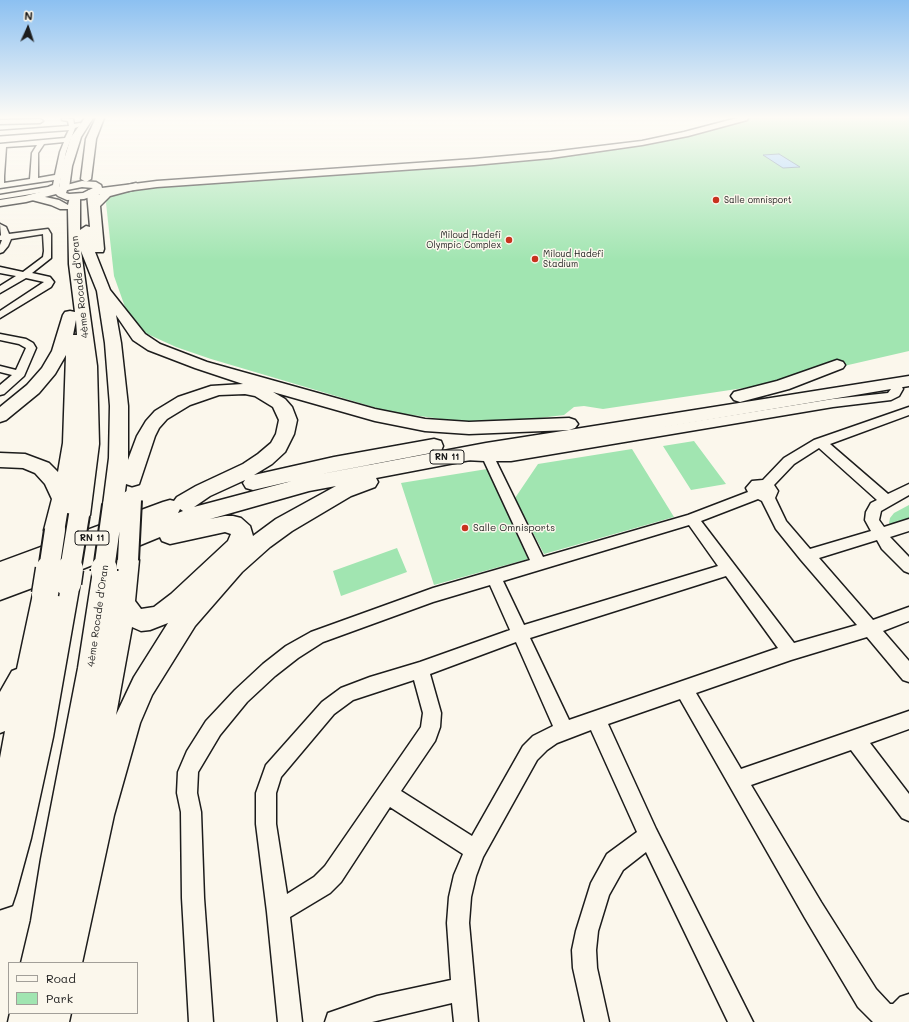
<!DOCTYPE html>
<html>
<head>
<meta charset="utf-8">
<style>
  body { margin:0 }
  #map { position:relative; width:909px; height:1022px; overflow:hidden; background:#fbf7ec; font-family:Mali,sans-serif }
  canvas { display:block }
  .legend { position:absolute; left:8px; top:962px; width:130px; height:52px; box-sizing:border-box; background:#fbf7ec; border:1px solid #a29f99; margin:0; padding:5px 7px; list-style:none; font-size:12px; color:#1c1c1c }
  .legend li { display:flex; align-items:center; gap:8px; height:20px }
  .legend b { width:20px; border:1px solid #a29f99 }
  .north { position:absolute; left:8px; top:8px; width:40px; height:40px; -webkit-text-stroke:3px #fbf7ec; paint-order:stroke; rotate:3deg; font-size:11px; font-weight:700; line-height:16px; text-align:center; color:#1c1c1c }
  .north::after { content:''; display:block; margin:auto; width:14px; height:18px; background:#1c1c1c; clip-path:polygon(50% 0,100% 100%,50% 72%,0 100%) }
</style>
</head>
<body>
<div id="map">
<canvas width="909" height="1022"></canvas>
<ul class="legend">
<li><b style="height:5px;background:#fbf7ec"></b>Road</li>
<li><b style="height:11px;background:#a1e5b1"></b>Park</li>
</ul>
<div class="north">N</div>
</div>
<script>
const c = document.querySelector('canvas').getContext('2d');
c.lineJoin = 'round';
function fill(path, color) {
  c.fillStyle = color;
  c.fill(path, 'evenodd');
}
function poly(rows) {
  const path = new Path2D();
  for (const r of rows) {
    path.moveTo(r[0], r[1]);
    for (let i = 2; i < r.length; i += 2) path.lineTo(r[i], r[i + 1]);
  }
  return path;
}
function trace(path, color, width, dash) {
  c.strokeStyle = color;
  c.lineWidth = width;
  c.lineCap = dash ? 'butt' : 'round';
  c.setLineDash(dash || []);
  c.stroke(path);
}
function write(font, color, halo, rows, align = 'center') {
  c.font = font + ' Mali,sans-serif';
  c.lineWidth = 3;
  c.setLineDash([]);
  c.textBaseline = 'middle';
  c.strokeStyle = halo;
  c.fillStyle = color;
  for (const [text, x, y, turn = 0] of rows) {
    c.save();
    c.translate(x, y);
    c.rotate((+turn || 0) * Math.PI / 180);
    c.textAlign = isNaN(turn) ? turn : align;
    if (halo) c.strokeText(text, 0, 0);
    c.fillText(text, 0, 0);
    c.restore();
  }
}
fill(poly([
  [750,118,909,118,909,351,757,386,603,409,584,406,574,407,564,415,515,421,464,422,390,412,211,359,176,347,143,332,125,307,114,276,106,203,108,197,124,189,531,160,579,155,658,141],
  [694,441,726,484,691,490,663,446],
  [632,449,674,517,544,554,515,498,538,464],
  [487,469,528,559,434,585,401,483],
  [909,505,909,523,892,528,889,523,890,518,894,513],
  [397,548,407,572,341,596,333,571]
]), '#a1e5b1');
const water = poly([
  [779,154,800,167,783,168,763,155,779,154]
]);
fill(water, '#a2d2fe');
trace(water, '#6c89a4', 1);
trace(poly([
  [74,180,74,194]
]), '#dad6cd', 10, [10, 5]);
trace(poly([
  [74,193,74,199]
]), '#dad6cd', 12, [12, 6]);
const minor = poly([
  [62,118,73,119,74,124,80,123,83,125,75,128,66,152,59,188,50,191,0,199,0,195,48,187,53,185,54,180,0,188,0,144,65,138,69,130,0,135,0,131,69,126,68,121,62,120,62,118],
  [64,142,60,152,55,175,38,178,38,153,44,144,64,142],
  [37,145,32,153,30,179,4,183,4,176,6,147,37,145],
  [0,120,40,119,43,121,40,123,0,124,0,120],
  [0,224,6,227,9,234,48,229,51,234,51,258,32,273,50,277,54,282,51,287,0,318,0,311,44,282,26,278,0,293,0,286,16,276,0,273,0,267,23,272,43,257,44,251,43,234,11,239,8,246,3,252,0,253,0,245,2,240,0,240,0,236,1,235,0,224],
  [0,334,26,339,33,343,36,348,24,376,4,394,0,395,0,385,12,375,0,372,0,366,16,370,26,348,19,344,0,340,0,334],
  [895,379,899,381,903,389,899,396,891,400,833,407,511,461,496,461,543,557,688,515,748,492,746,488,752,481,763,480,784,458,814,440,909,407,909,415,830,444,888,494,909,484,909,495,881,511,879,520,884,527,909,519,909,531,890,537,909,557,909,573,904,571,882,549,877,540,819,558,873,620,909,607,909,621,883,631,909,661,909,682,903,680,867,637,791,660,696,693,741,769,909,711,909,729,870,743,909,794,909,821,902,818,851,750,751,785,821,902,876,989,890,1004,893,1004,900,997,909,994,909,1022,873,1022,858,1007,805,918,680,699,608,724,656,829,753,1022,728,1022,646,852,623,870,609,895,598,931,596,950,597,968,609,1022,585,1022,573,968,572,950,576,931,591,883,607,854,637,832,591,730,557,743,547,750,537,760,483,857,476,876,471,897,469,923,478,1022,454,1022,452,1003,372,1022,325,1022,328,1013,377,996,451,980,447,923,449,897,454,875,463,854,390,807,341,882,330,893,290,917,302,1022,278,1022,267,912,256,824,256,793,266,765,322,702,341,688,370,677,420,662,510,630,490,585,433,602,323,642,298,658,275,676,247,702,220,735,198,772,197,793,201,812,204,898,213,1022,189,1022,182,898,181,812,177,793,178,772,187,751,206,721,235,690,263,664,286,646,311,632,433,588,530,560,484,461,465,460,464,457,465,454,511,451,833,399,888,393,891,389,889,383,891,381,895,379],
  [819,448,877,500,871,503,866,512,865,520,871,531,810,549,786,521,775,498,778,491,774,485,794,464,819,448],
  [758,499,762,501,776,529,801,560,857,625,794,643,701,521,758,499],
  [689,525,718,566,524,625,503,581,689,525],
  [726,576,778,648,569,720,530,638,726,576],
  [516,642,553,726,533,736,523,746,472,836,401,791,435,741,440,727,441,713,430,674,516,642],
  [414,680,423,713,421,727,325,866,314,877,287,894,276,824,276,793,281,777,334,714,353,700,414,680]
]);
const major = poly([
  [737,118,748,118,747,120,688,136,642,145,551,158,474,165,157,187,96,195,84,199,67,200,58,196,56,194,26,202,0,206,0,200,25,196,82,181,96,182,101,185,102,188,157,181,474,159,551,152,642,141,684,132,737,118],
  [82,187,93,188,83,193,69,194,66,193,67,190,82,187]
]);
const highway = poly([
  [85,118,93,118,81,137,72,166,69,188,68,190,60,190,59,188,62,166,71,137,85,118],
  [96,118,104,118,96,139,91,179,86,182,81,179,86,139,96,118],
  [136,183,141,186,140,188,110,196,100,206,104,249,103,252,95,252,110,290,145,334,160,344,207,362,375,409,425,419,469,422,569,418,575,420,578,424,575,428,569,430,909,376,909,386,486,457,376,478,378,482,375,487,351,496,292,531,270,547,242,572,195,626,152,695,140,723,114,815,82,963,21,963,31,921,41,859,78,668,93,571,96,564,104,561,112,564,115,571,117,560,120,554,70,574,76,576,80,583,53,737,31,838,16,893,12,905,0,909,0,758,5,731,0,733,0,692,12,671,17,669,33,594,37,587,45,584,53,587,55,590,59,578,0,600,0,562,163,502,170,500,174,501,177,497,196,486,243,464,258,454,271,443,276,434,279,420,273,407,255,396,245,394,219,395,190,405,167,419,159,428,155,436,139,484,132,486,126,484,123,505,120,511,113,513,106,511,103,505,109,458,110,406,105,343,97,291,81,251,97,366,99,444,90,515,86,521,79,523,72,521,69,516,66,530,63,536,55,539,47,536,44,530,52,499,45,484,35,473,23,468,0,467,0,453,25,454,49,463,58,472,63,443,66,355,55,374,39,393,6,420,0,422,0,407,27,385,42,368,52,351,63,315,65,312,70,311,75,312,69,264,68,209,60,209,51,205,32,200,30,198,36,195,59,200,68,205,70,197,78,197,80,199,80,230,86,226,90,227,87,192,89,190,97,190,99,195,102,192,136,183],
  [116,315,133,340,148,350,195,368,243,384,211,386,178,397,155,411,146,421,137,436,128,460,128,406,121,343,116,315],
  [76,320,77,335,73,335,76,320],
  [273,392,375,421,425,431,469,434,569,430,486,443,316,475,441,451,443,446,441,441,434,439,334,457,254,475,272,464,285,452,294,434,297,420,292,407,285,399,273,392],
  [245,480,243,483,246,488,253,490,292,481,194,507,210,496,245,480],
  [336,486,276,519,253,536,250,526,241,518,233,516,225,516,210,519,309,491,336,486],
  [180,509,183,511,178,513,180,509],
  [225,532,231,534,228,541,171,594,154,607,141,609,135,601,139,560,136,553,128,551,121,553,160,537,162,541,170,544,225,532],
  [168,623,134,677,116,715,132,627,141,631,150,630,168,623],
  [837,360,843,362,845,365,843,368,789,389,740,402,734,400,731,396,734,392,777,381,837,360],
  [10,1013,71,1013,69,1022,8,1022,10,1013]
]);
trace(minor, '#1c1c1c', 3);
trace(major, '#1c1c1c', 3);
trace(highway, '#1c1c1c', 3);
fill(minor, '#fbf7ec');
fill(major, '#fbf7ec');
fill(highway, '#fbf7ec');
const highwayBridgeFar1 = poly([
  [128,560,131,500],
  [49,570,55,530],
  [70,570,79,515],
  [104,570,113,505]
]);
const highwayBridge = poly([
  [104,571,104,569],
  [68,583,70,569],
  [45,594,49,569]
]);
trace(highwayBridgeFar1, '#1c1c1c', 24, []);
trace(highwayBridge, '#1c1c1c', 29, []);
trace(highwayBridgeFar1, '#fbf7ec', 20);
trace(highwayBridge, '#fbf7ec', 26);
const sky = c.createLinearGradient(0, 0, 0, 261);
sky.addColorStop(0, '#8cc0f1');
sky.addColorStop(0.45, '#fdfbf6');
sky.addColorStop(1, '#fdfbf600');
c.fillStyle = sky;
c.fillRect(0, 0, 909, 261);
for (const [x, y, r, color] of [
  [716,200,4,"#c8321e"],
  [509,240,4,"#c8321e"],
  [535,259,4,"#c8321e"],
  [465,528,4,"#c8321e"]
]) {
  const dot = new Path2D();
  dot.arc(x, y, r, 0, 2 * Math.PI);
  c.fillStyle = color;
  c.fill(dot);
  trace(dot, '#fbf7ec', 1.5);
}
write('9px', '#1c1c1c', '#fbf7ec', [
  ["Salle omnisport",724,200],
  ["Miloud Hadefi",501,235,"right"],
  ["Olympic Complex",501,245,"right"],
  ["Miloud Hadefi",543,254],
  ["Stadium",543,264]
], 'left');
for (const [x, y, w] of [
  [447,457,34],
  [92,538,34]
]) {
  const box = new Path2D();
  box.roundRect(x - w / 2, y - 7, w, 14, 3);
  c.fillStyle = '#fbf7ec';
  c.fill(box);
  trace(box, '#1c1c1c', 1);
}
write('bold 9px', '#1c1c1c', null, [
  ["RN 11",447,457],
  ["RN 11",92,538]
]);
write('10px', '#1c1c1c', '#fbf7ec', [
  ["4ème Rocade d'Oran",80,287,-96],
  ["4ème Rocade d'Oran",98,616,-82]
]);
write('10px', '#1c1c1c', '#fbf7ec', [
  ["Salle Omnisports",473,528]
], 'left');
</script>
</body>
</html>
